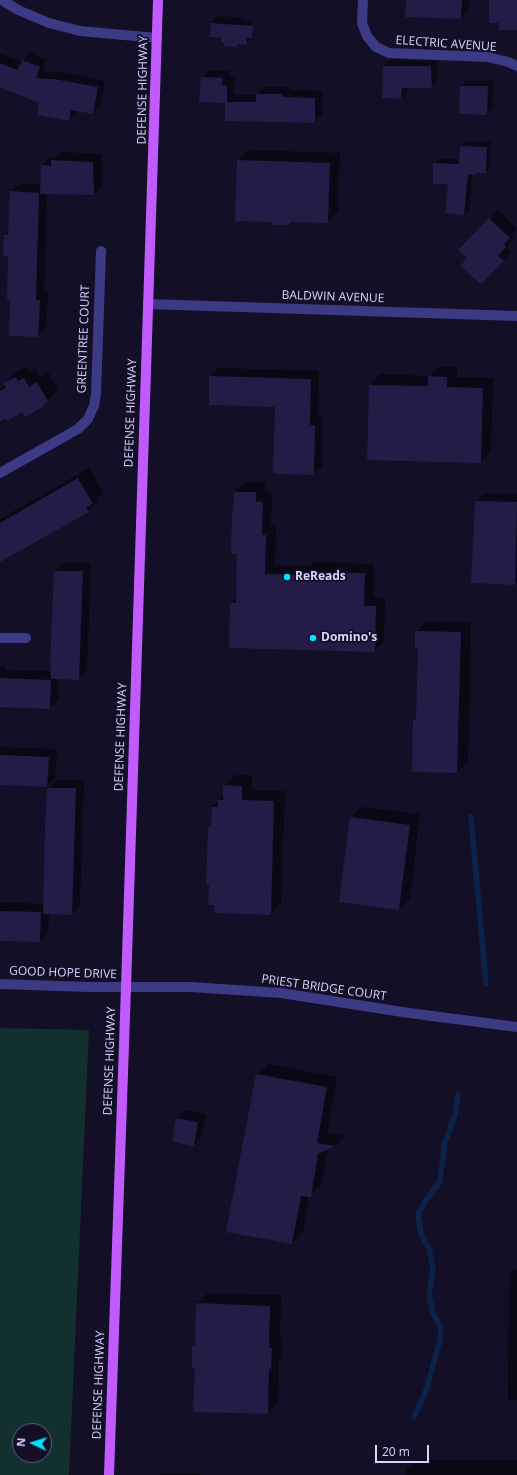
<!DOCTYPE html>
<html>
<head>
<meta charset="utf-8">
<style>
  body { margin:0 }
  #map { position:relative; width:517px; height:1475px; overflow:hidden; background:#130f26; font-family:"Open Sans",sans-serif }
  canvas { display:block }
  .north { position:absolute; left:12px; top:1423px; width:40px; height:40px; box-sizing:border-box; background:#130f26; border:1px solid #625e7d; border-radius:50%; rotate:274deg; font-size:11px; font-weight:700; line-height:16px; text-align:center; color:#d9d4ff }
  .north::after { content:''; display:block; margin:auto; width:14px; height:18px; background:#00e5ff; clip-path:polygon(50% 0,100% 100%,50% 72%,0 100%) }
  .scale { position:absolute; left:375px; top:1445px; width:54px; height:18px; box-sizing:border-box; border:2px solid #d9d4ff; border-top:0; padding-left:5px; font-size:12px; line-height:14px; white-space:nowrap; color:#d9d4ff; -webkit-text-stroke:3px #130f26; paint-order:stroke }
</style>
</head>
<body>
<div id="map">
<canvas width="517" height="1475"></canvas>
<div class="north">N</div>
<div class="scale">20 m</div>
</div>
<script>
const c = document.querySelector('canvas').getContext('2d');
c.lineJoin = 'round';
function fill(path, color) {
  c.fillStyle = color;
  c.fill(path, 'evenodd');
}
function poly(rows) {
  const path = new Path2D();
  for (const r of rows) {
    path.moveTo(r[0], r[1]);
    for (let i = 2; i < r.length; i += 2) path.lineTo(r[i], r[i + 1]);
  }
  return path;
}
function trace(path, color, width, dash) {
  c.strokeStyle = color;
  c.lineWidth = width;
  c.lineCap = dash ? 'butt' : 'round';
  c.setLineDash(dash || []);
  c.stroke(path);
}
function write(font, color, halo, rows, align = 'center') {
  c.font = font + ' "Open Sans",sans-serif';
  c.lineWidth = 3.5;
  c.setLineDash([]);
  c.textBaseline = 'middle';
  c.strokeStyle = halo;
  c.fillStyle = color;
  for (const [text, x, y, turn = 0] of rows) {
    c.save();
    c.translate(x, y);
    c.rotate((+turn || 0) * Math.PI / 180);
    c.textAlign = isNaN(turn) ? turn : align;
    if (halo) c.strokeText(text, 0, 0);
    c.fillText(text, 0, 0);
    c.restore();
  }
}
fill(poly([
  [0,1028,89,1030,69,1475,0,1475],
  [20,1431,44,1431,44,1455,20,1455]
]), '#12302f');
fill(poly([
  [407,0,469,0,468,10,461,18],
  [218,16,243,18,242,20,252,20,252,38,246,44,240,43,237,46,222,36,211,36,212,22],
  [30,53,46,60,42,71,62,72,105,81,100,106,93,113,76,110,76,113,69,120,40,103,0,87,0,55,1,54,22,62],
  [390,60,437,61,437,82,431,87,407,87,407,92,401,98,383,97,384,66],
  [209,70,230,71,229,77,235,78,234,95,257,95,264,87,290,87,290,90,323,91,322,114,314,122,226,102,202,78],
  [466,81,493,81,492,108,487,114,461,86],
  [466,141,491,142,491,167,486,172,479,172,477,174,472,174,469,209,463,214,449,183,434,164,439,159,460,159,461,146],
  [248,150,340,153,338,212,327,222,292,221,289,224,274,221,238,161],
  [61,152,101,154,102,186,94,194,47,193,44,292,48,292,46,328,38,336,11,299,9,255,5,236,9,231,11,192,19,184,42,184,42,165,50,157,55,157],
  [498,210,517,229,511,235,514,238,506,247,511,252,481,283,469,258,460,250],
  [440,366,457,367,457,377,493,378,491,451,480,462,370,385,380,374,430,376],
  [27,367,29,371,35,368,40,377,48,372,58,390,43,405,22,411,0,424,0,388,5,385,15,373],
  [219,368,319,371,318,417,323,417,322,466,314,474,276,406,210,376],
  [89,468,103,492,97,498,99,500,88,511,0,561,0,519],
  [244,482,265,483,265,492,272,493,271,526,276,526,275,565,310,566,313,562,374,564,373,597,385,597,384,641,375,651,230,647,231,603,237,597,238,553,234,512,235,492],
  [484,493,517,494,517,581,514,584,476,501],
  [63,563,91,563,87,670,79,679,59,678,58,700,50,708,0,707,0,666,6,666,6,670,52,671,55,571],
  [427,621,471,622,468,762,457,772,414,721,417,718,419,648,416,632],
  [0,747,57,749,55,778,47,786,0,785],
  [235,775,252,775,252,790,285,791,281,903,271,914,209,828,212,825,213,807,224,795,224,786],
  [57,780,84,780,80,906,72,914,49,913,48,933,40,941,0,940,0,902,44,904,48,788],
  [361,807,420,814,410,898,399,909,351,818],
  [268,1064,337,1077,327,1132,345,1136,335,1146,328,1149,321,1185,309,1196,303,1232,292,1243,257,1075],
  [185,1110,206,1114,202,1136,194,1145,176,1119],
  [511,1270,517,1270,517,1400,508,1400,509,1273],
  [208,1293,281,1295,280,1338,282,1338,282,1357,279,1360,278,1402,268,1413,196,1367,193,1346,196,1343,197,1304],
  [417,1460,517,1460,517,1475,406,1475,406,1470],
  [161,1473,200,1474,200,1475,160,1475]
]), '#0007');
trace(poly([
  [471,817,486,984],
  [414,1417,427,1388,440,1339,441,1328,433,1313,429,1296,433,1268,429,1249,421,1234,418,1214,426,1200,439,1183,443,1160,444,1145,455,1115,458,1094]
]), '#0c2248', 5.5);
fill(poly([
  [406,0,462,0,461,19,405,17],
  [489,0,517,0,517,30,498,30,499,23,489,23],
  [211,23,253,26,252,38,247,38,247,45,238,44,238,47,224,46,224,43,221,42,221,37,210,37],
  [22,60,40,67,36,78,54,79,98,87,93,114,71,110,69,121,37,115,39,103,0,87,0,63,17,70],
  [383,66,431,66,432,88,402,88,401,99,382,98],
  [201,77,223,78,222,85,227,85,227,102,256,102,256,94,283,94,282,97,315,98,315,123,225,121,225,103,199,102],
  [460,86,488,86,487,115,459,114],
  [460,146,487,147,486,173,477,173,477,175,468,174,464,215,445,213,448,184,433,184,433,163,459,164],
  [51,160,93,162,94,195,40,194,41,165,51,166],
  [237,160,330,163,328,223,290,222,289,225,273,225,273,222,235,221],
  [10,191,39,193,36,300,40,300,38,337,9,336,10,300,7,300,8,256,3,256,4,235,8,235],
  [489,218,510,238,504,244,506,247,498,256,504,261,481,284,460,266,467,258,458,250],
  [209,376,311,379,310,425,315,425,314,475,273,474,275,407,209,405],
  [428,376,447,377,447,387,483,388,481,463,367,460,369,385,428,386],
  [16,377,18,381,24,378,29,387,37,382,48,401,43,404,44,406,25,417,22,412,7,421,5,419,0,422,0,391,6,388,3,384],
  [78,478,93,504,86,508,89,512,0,562,0,523],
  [234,492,256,492,256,502,263,502,262,535,266,535,265,574,302,575,302,572,365,573,364,606,376,606,375,652,229,648,230,603,236,603,237,554,231,554,232,513,233,513],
  [475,501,517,502,515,585,471,583],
  [54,571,83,571,79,680,51,679,50,665],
  [415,631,461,632,457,773,412,772,413,720,416,720,418,649,415,649],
  [0,678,51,680,50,709,0,707],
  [0,755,49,757,47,787,0,785],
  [223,785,242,786,242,800,274,801,271,915,214,913,214,905,208,905,209,885,206,885,208,827,211,827,212,807,218,807,218,800,223,800],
  [47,788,76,788,72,915,43,914,45,828],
  [350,817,410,825,399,910,339,902],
  [0,911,41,912,40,942,0,941],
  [256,1074,327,1087,317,1143,335,1146,318,1154,311,1197,301,1196,292,1244,226,1232],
  [176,1118,198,1122,194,1146,172,1142],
  [196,1303,270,1306,269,1348,272,1348,271,1369,269,1369,268,1414,193,1412,195,1368,192,1368,192,1346,195,1346]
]), '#241b47');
trace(poly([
  [2,0,18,10,49,23,80,31,157,38],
  [363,0,362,23,367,36,376,47,389,53,488,57,508,62,517,66],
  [148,304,517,316],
  [0,473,78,429,88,419,94,406,96,394,101,251],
  [0,638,26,638],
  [0,984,88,987,191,987,281,993,409,1013,517,1027]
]), '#3d3a85', 10);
trace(poly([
  [109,1475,126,987,158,0]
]), '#c25bff', 10);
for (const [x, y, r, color] of [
  [287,577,4,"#00e5ff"],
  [313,638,4,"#00e5ff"]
]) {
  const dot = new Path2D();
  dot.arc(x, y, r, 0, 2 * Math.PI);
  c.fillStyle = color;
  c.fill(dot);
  trace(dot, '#130f26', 1.5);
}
write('12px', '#d9d4ff', '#130f26', [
  ["ELECTRIC AVENUE",446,44,4],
  ["DEFENSE HIGHWAY",143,90,-89],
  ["BALDWIN AVENUE",333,297,2],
  ["GREENTREE COURT",84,339,-88],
  ["DEFENSE HIGHWAY",131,413,-88],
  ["DEFENSE HIGHWAY",121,737,-88],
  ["GOOD HOPE DRIVE",63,973,2],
  ["PRIEST BRIDGE COURT",324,988,8],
  ["DEFENSE HIGHWAY",110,1061,-88],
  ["DEFENSE HIGHWAY",99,1385,-88]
]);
write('bold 12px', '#d9d4ff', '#130f26', [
  ["ReReads",295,577],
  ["Domino's",321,638]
], 'left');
</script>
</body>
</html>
